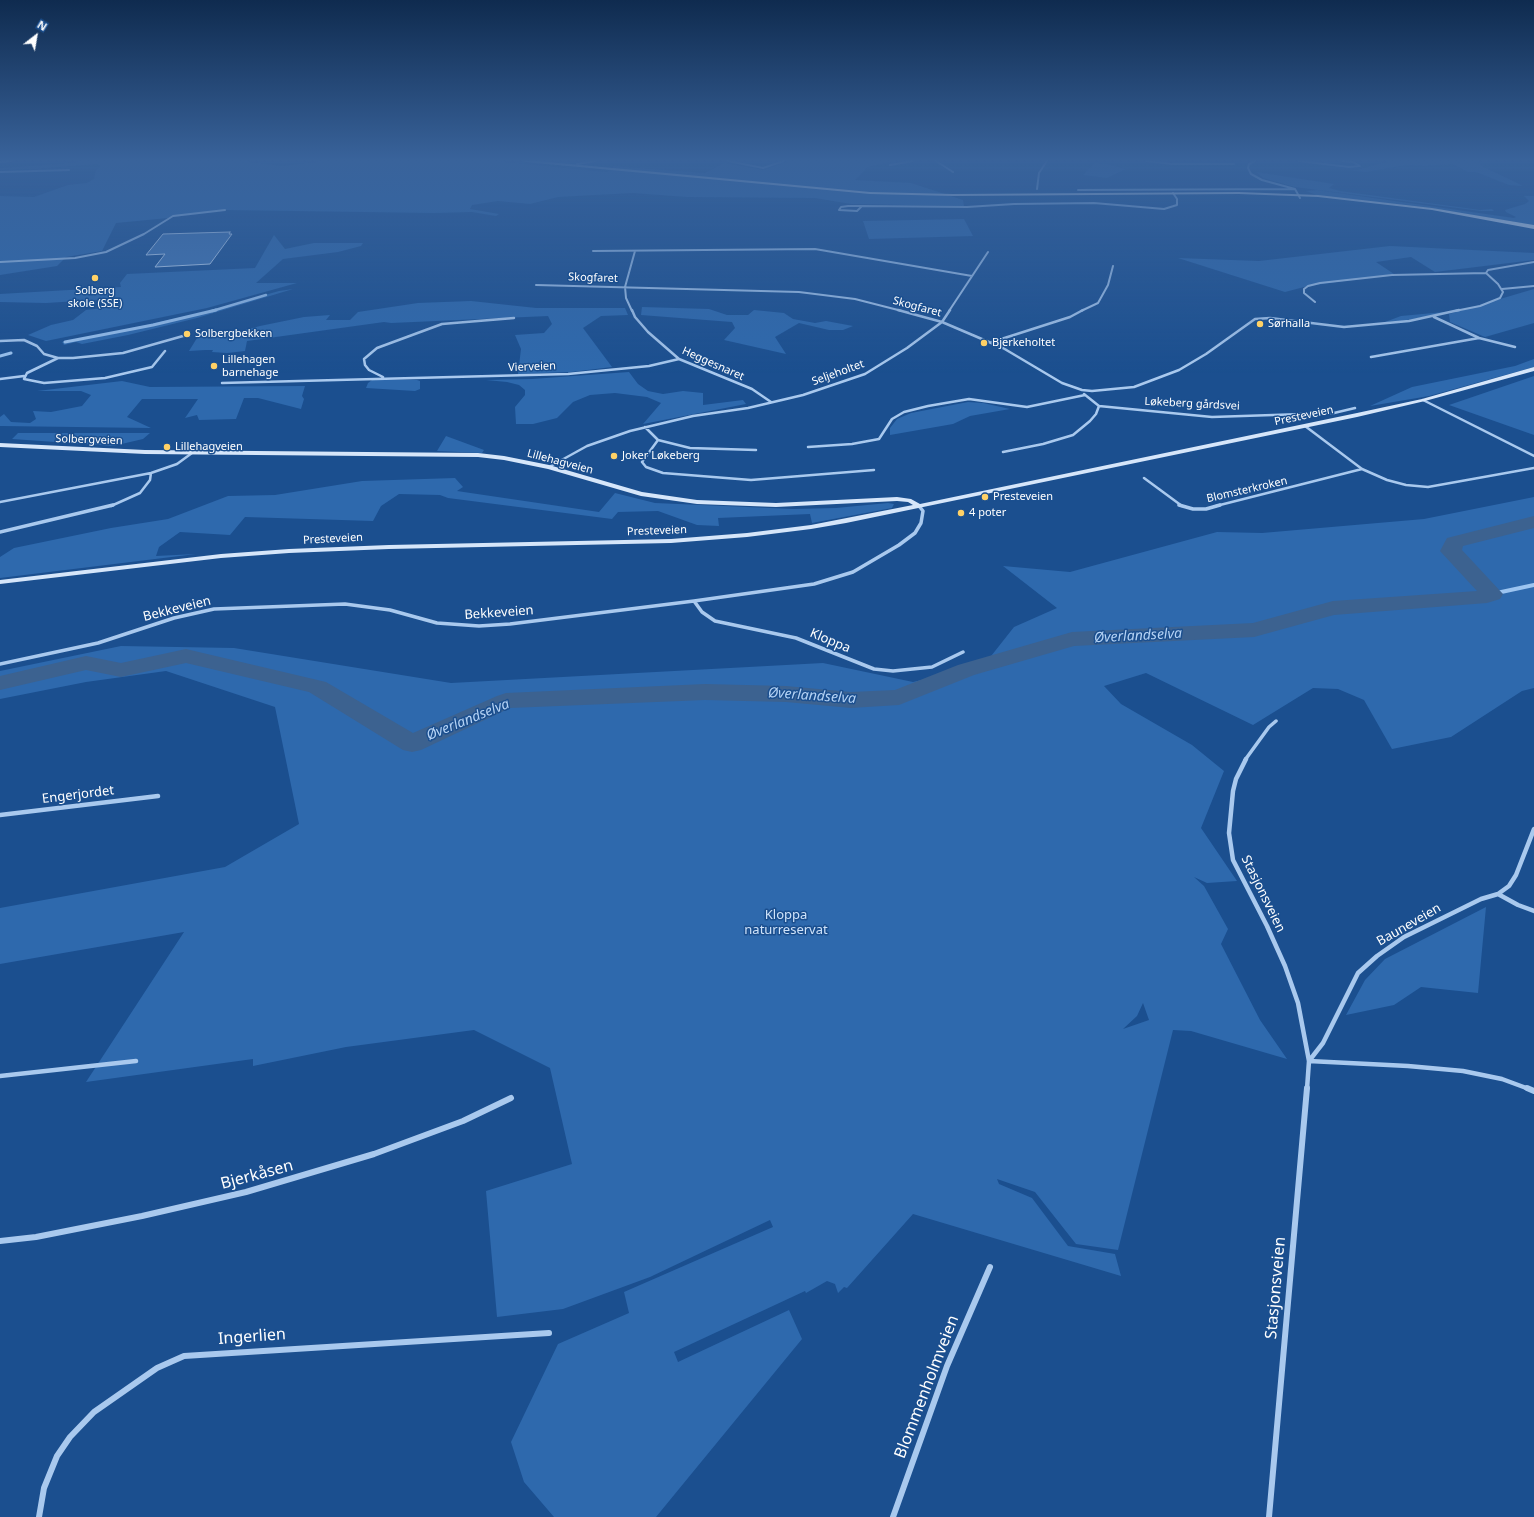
<!DOCTYPE html>
<html>
<head>
<meta charset="utf-8">
<style>
  body { margin:0 }
  #map { position:relative; width:1534px; height:1517px; overflow:hidden; background:#1b4f8f; font-family:"Noto Sans",sans-serif }
  canvas { display:block }
  .north { position:absolute; left:16px; top:16px; width:40px; height:40px; -webkit-text-stroke:3px #1b4f8f; paint-order:stroke; rotate:31deg; font-size:11px; font-weight:700; line-height:16px; text-align:center; color:#fff }
  .north::after { content:''; display:block; margin:auto; width:14px; height:18px; background:#fff; clip-path:polygon(50% 0,100% 100%,50% 72%,0 100%) }
</style>
</head>
<body>
<div id="map">
<canvas width="1534" height="1517"></canvas>
<div class="north">N</div>
</div>
<script>
const c = document.querySelector('canvas').getContext('2d');
c.lineJoin = 'round';
function fill(path, color) {
  c.fillStyle = color;
  c.fill(path, 'evenodd');
}
function poly(rows) {
  const path = new Path2D();
  for (const r of rows) {
    path.moveTo(r[0], r[1]);
    for (let i = 2; i < r.length; i += 2) path.lineTo(r[i], r[i + 1]);
  }
  return path;
}
function trace(path, color, width, dash) {
  c.strokeStyle = color;
  c.lineWidth = width;
  c.lineCap = dash ? 'butt' : 'round';
  c.setLineDash(dash || []);
  c.stroke(path);
}
function write(font, color, halo, rows, align = 'center') {
  c.font = font + ' "Noto Sans",sans-serif';
  c.lineWidth = 3;
  c.setLineDash([]);
  c.textBaseline = 'middle';
  c.strokeStyle = halo;
  c.fillStyle = color;
  for (const [text, x, y, turn = 0] of rows) {
    c.save();
    c.translate(x, y);
    c.rotate((+turn || 0) * Math.PI / 180);
    c.textAlign = isNaN(turn) ? turn : align;
    if (halo) c.strokeText(text, 0, 0);
    c.fillText(text, 0, 0);
    c.restore();
  }
}
fill(poly([
  [85,161,242,161,282,166,325,161,495,161,607,172,614,166,705,173,724,163,764,170,789,161,896,161,868,167,855,180,911,183,963,200,964,206,851,204,815,198,687,197,633,193,558,197,530,204,498,201,472,205,470,209,499,214,496,216,472,212,434,213,224,210,173,216,168,218,116,223,102,251,66,257,57,266,0,275,0,196,34,197,68,185,87,183,94,179,96,170,100,166,97,164,37,169,0,170,0,168,59,164],
  [1390,161,1478,161,1482,166,1523,186,1509,185,1476,172,1468,172,1452,164,1425,166,1407,165,1366,172,1347,170,1356,170],
  [1094,163,1106,164,1126,169,1107,178,1083,175],
  [1256,172,1334,184,1329,188,1340,191,1480,210,1492,209,1494,211,1481,211,1295,187,1263,178],
  [1317,190,1514,218,1516,217,1506,212,1505,210,1525,204,1529,201,1524,196,1534,196,1534,225,1423,207,1319,196,1306,191],
  [964,219,973,236,869,239,863,221],
  [274,235,285,249,314,243,363,243,361,246,338,252,283,259,256,283,297,283,207,308,46,341,28,335,51,325,73,320,86,310,104,308,110,299,46,303,0,302,0,294,121,287,120,283,127,274,255,268],
  [1390,246,1534,253,1534,260,1435,272,1411,257,1376,262,1394,274,1308,286,1285,292,1178,258,1259,261],
  [293,289,197,318,128,335,82,344,76,342,64,345,62,342,137,327,209,311,279,291],
  [1534,289,1534,323,1485,337,1450,322,1449,314],
  [471,301,536,308,625,308,628,315,601,316,583,328,612,367,571,372,518,374,521,349,515,335,544,333,552,324,548,316,391,323,384,322,247,341,245,351,227,353,212,352,213,350,205,350,189,351,197,338,230,334,260,326,304,317,330,315,326,320,350,320,358,312,418,303],
  [642,307,709,309,727,315,748,315,754,310,784,313,793,319,815,323,826,321,853,326,843,330,829,330,799,323,775,337,786,354,724,340,735,328,732,322,641,315],
  [1455,311,1402,321,1385,322,1401,316],
  [1534,359,1534,367,1429,396,1370,406,1412,387,1515,366],
  [629,372,638,384,648,391,663,394,683,391,703,393,703,405,743,400,746,404,643,424,661,403,647,397,615,393,590,395,573,402,557,418,533,424,516,424,515,407,525,395,525,390,519,385,507,382,486,380,532,379],
  [1534,376,1534,435,1449,405],
  [372,380,417,380,420,381,420,389,415,391,366,388,368,383],
  [122,381,150,387,305,386,302,396,304,399,301,409,258,398,244,398,236,419,199,420,197,415,185,418,198,399,142,399,127,417,151,428,0,426,0,417,4,414,11,422,30,423,36,419,33,411,51,412,82,406,91,395,81,391,37,391],
  [968,402,983,403,1010,409,970,416,953,424,890,435,890,428,897,419,911,413],
  [18,433,150,433,143,439,113,446,12,439],
  [446,436,484,450,482,453,437,451],
  [455,478,463,487,457,491,599,512,615,493,655,503,793,509,836,508,888,503,894,504,892,508,812,523,810,514,718,518,719,526,697,525,658,511,618,512,612,519,448,498,440,495,399,494,381,506,373,521,245,517,230,535,180,532,159,547,156,556,196,554,0,578,0,557,14,548,111,528,168,519,228,496,275,495,362,481],
  [1534,497,1534,688,1522,691,1451,737,1392,749,1364,700,1338,689,1313,688,1253,725,1146,673,1104,686,1121,704,1192,745,1224,771,1201,828,1237,881,1207,883,1194,877,1204,886,1228,929,1221,944,1260,1020,1287,1059,1191,1031,1173,1030,1118,1250,1076,1244,1035,1192,997,1179,999,1184,1032,1198,1068,1246,1115,1254,1121,1276,913,1214,847,1288,844,1287,838,1293,835,1284,827,1281,806,1293,805,1291,674,1352,678,1362,789,1310,802,1339,656,1517,554,1517,524,1482,511,1442,558,1344,629,1313,624,1292,773,1227,770,1220,650,1277,563,1309,497,1317,486,1191,572,1164,550,1068,474,1030,346,1047,253,1066,253,1059,86,1082,184,932,0,964,0,908,225,867,299,824,275,707,166,671,86,682,0,699,0,671,121,646,234,648,451,683,823,663,913,682,984,665,1014,627,1057,608,1003,566,1070,572,1217,532,1262,533,1424,519],
  [1143,1003,1149,1020,1123,1029,1137,1016],
  [1486,907,1478,993,1421,987,1394,1005,1346,1015,1365,980,1385,959]
]), '#2e69ad');
trace(poly([
  [212,311,266,295]
]), '#9cc4f0', 2.5);
trace(poly([
  [65,342,153,325,216,310],
  [0,356,11,353]
]), '#9cc4f0', 3);
trace(poly([
  [1492,594,1534,585]
]), '#9cc4f0', 4);
fill(poly([
  [1534,516,1534,528,1463,546,1462,550,1503,594,1500,599,1487,603,1334,615,1254,637,1074,646,974,675,899,705,851,708,786,702,705,700,510,708,421,750,412,752,403,750,309,692,186,663,121,677,86,670,0,690,0,676,86,656,121,663,186,649,326,682,413,733,497,696,506,693,705,684,786,686,851,692,895,690,958,665,1072,632,1253,623,1333,601,1477,591,1440,551,1447,538,1534,516]
]), '#3c6290');
const building = poly([
  [230,232,229,234,232,234,210,264,155,267,165,254,146,255,163,234,230,232]
]);
fill(building, '#4478b7');
trace(building, '#cfe3fa', 1);
trace(poly([
  [728,161,763,168,784,161],
  [936,161,953,172],
  [1146,161,1172,164,1234,164],
  [1255,161,1249,164,1248,168,1251,174,1262,180,1295,189,1300,198],
  [1299,161,1349,167,1360,166,1353,162,1341,161],
  [0,162,12,161],
  [577,164,596,161],
  [890,165,913,161],
  [0,172,69,170],
  [1037,189,1039,173,1047,161],
  [1078,190,1295,189],
  [848,206,862,206,857,211,839,210,841,207,848,206],
  [862,206,967,207,1014,204,1094,203,1164,209,1177,205,1177,199,1173,193],
  [593,251,815,249,972,276],
  [0,262,75,258,106,252,144,234,173,216,225,210],
  [536,285,799,292,855,299,902,311],
  [1502,289,1534,286],
  [1315,302,1304,293,1304,289,1308,286,1320,283,1392,275,1486,273,1488,270,1534,262],
  [632,311,626,298,625,287,635,251],
  [949,311,988,252],
  [1081,311,1098,303,1108,285,1113,266],
  [1455,311,1480,306,1500,298,1503,292,1498,284,1486,273]
]), '#a9c9ee', 2);
trace(poly([
  [632,310,635,317,648,332,679,359,752,389,771,402],
  [898,310,942,322,1003,348,1062,383,1082,390,1092,391,1134,387,1179,370,1206,354,1255,319,1270,318,1344,327,1409,321,1459,310],
  [1434,317,1479,338,1515,347],
  [0,341,24,340,37,346,44,354,58,358,73,358,123,353,183,336],
  [992,342,1070,317,1083,310],
  [1371,357,1479,338],
  [58,358,27,373,24,379,44,383,105,378,152,367,165,351],
  [383,377,369,370,365,365,364,359,377,348,442,324,514,318],
  [0,379,24,376],
  [222,383,568,374,649,366,679,359],
  [1084,394,1099,406,1212,417,1334,413,1355,408],
  [1423,400,1534,456],
  [1305,426,1362,469,1387,480,1406,485,1428,487,1534,468],
  [645,427,658,440,642,462,646,467,663,473,751,480,874,470],
  [658,440,690,448,756,450],
  [808,447,852,444,879,439,892,419,904,412,928,406,969,399,1027,407,1085,395],
  [1003,452,1043,444,1073,435,1090,421,1096,414,1099,406],
  [549,467,587,446,630,431,693,416,748,408,803,395,865,374,907,348,942,322,950,310],
  [1144,478,1182,506],
  [0,502,151,473,177,464,192,453],
  [111,506,140,493,150,480,151,473],
  [1216,506,1362,469]
]), '#a9c9ee', 2.5);
trace(poly([
  [1179,505,1193,509,1206,509,1220,505],
  [0,532,113,505],
  [694,601,702,612,715,621,796,638,874,669,893,671,932,667,963,652],
  [0,664,98,643,174,618,214,609,345,604,390,610,437,623,479,626,510,624,694,601,814,584,853,572,899,545,915,533,921,523,923,511,919,506],
  [1245,760,1269,727,1276,721]
]), '#a9c9ee', 3.5);
trace(poly([
  [1246,759,1236,779,1233,791,1229,833,1233,860,1267,926,1285,966,1298,1003,1309,1061],
  [0,815,158,796],
  [1498,894,1518,905,1534,911],
  [1309,1061,1323,1043,1358,973,1377,956,1404,937,1481,899,1498,894,1509,886,1516,875,1534,829],
  [0,1076,136,1061],
  [1307,1089,1309,1061,1408,1066,1463,1071,1502,1079,1529,1089]
]), '#a9c9ee', 4.5);
trace(poly([
  [1527,1088,1534,1091],
  [0,1241,36,1237,142,1216,246,1192,374,1154,463,1121,511,1098],
  [39,1517,44,1488,57,1456,70,1437,94,1412,157,1368,184,1356,549,1333],
  [893,1517,947,1366,990,1267],
  [1269,1517,1307,1088]
]), '#a9c9ee', 6);
fill(poly([
  [1534,367,1534,371,1425,401,1357,417,846,523,811,529,747,537,671,543,389,549,289,553,221,558,0,584,0,580,221,554,289,549,389,545,671,539,747,533,811,525,913,505,908,502,897,501,776,507,697,504,641,496,548,469,504,460,478,457,145,454,0,447,0,443,145,450,478,453,504,456,549,465,642,492,697,500,776,503,897,497,911,499,920,504,1357,413,1422,399,1534,367]
]), '#d6e6fa');
fill(poly([
  [523,161,538,161,870,192,953,194,1239,192,1318,195,1432,208,1534,225,1534,229,1432,210,1318,197,1239,194,953,196,870,194,525,162,523,161]
]), '#f0f6ff');
const sky = c.createLinearGradient(0, 0, 0, 373);
sky.addColorStop(0, '#0f2b4f');
sky.addColorStop(0.43, '#39639b');
sky.addColorStop(1, '#39639b00');
c.fillStyle = sky;
c.fillRect(0, 0, 1534, 373);
for (const [x, y, r, color] of [
  [95,278,4,"#ffd166"],
  [1260,324,4,"#ffd166"],
  [187,334,4,"#ffd166"],
  [984,343,4,"#ffd166"],
  [214,366,4,"#ffd166"],
  [167,447,4,"#ffd166"],
  [614,456,4,"#ffd166"],
  [985,497,4,"#ffd166"],
  [961,513,4,"#ffd166"]
]) {
  const dot = new Path2D();
  dot.arc(x, y, r, 0, 2 * Math.PI);
  c.fillStyle = color;
  c.fill(dot);
  trace(dot, '#1b4f8f', 1.5);
}
write('11px', '#fff', '#1b4f8f', [
  ["Skogfaret",593,278,2],
  ["Skogfaret",917,307,15],
  ["Heggesnaret",713,364,24],
  ["Vierveien",532,367,-2],
  ["Seljeholtet",838,373,-20],
  ["Løkeberg gårdsvei",1192,404,3],
  ["Presteveien",1304,416,-12],
  ["Solbergveien",89,440,2],
  ["Lillehagveien",560,462,15],
  ["Blomsterkroken",1247,490,-13],
  ["Presteveien",657,531,-2],
  ["Presteveien",333,539,-3]
]);
write('11px', '#fff', '#1b4f8f', [
  ["Solberg",95,291,"center"],
  ["skole (SSE)",95,304,"center"],
  ["Sørhalla",1268,324],
  ["Solbergbekken",195,334],
  ["Bjerkeholtet",992,343],
  ["Lillehagen",222,360],
  ["barnehage",222,373],
  ["Lillehagveien",175,447],
  ["Joker Løkeberg",622,456],
  ["Presteveien",993,497],
  ["4 poter",969,513]
], 'left');
write('13px', '#fff', '#1b4f8f', [
  ["Bekkeveien",177,609,-14],
  ["Bekkeveien",499,613,-4],
  ["Kloppa",830,641,23],
  ["Engerjordet",78,795,-7],
  ["Stasjonsveien",1263,894,64],
  ["Bauneveien",1409,925,-30]
]);
write('13px', '#cfe3fa', '#1b4f8f', [
  ["Kloppa",786,915],
  ["naturreservat",786,930]
]);
write('italic 14px', '#b5d3f5', '#1b4f8f', [
  ["Øverlandselva",1138,636,-3],
  ["Øverlandselva",812,696,4],
  ["Øverlandselva",468,720,-22]
]);
write('16px', '#fff', '#1b4f8f', [
  ["Bjerkåsen",257,1175,-15],
  ["Stasjonsveien",1276,1288,-85],
  ["Ingerlien",252,1337,-4],
  ["Blommenholmveien",927,1387,-69]
]);
</script>
</body>
</html>
